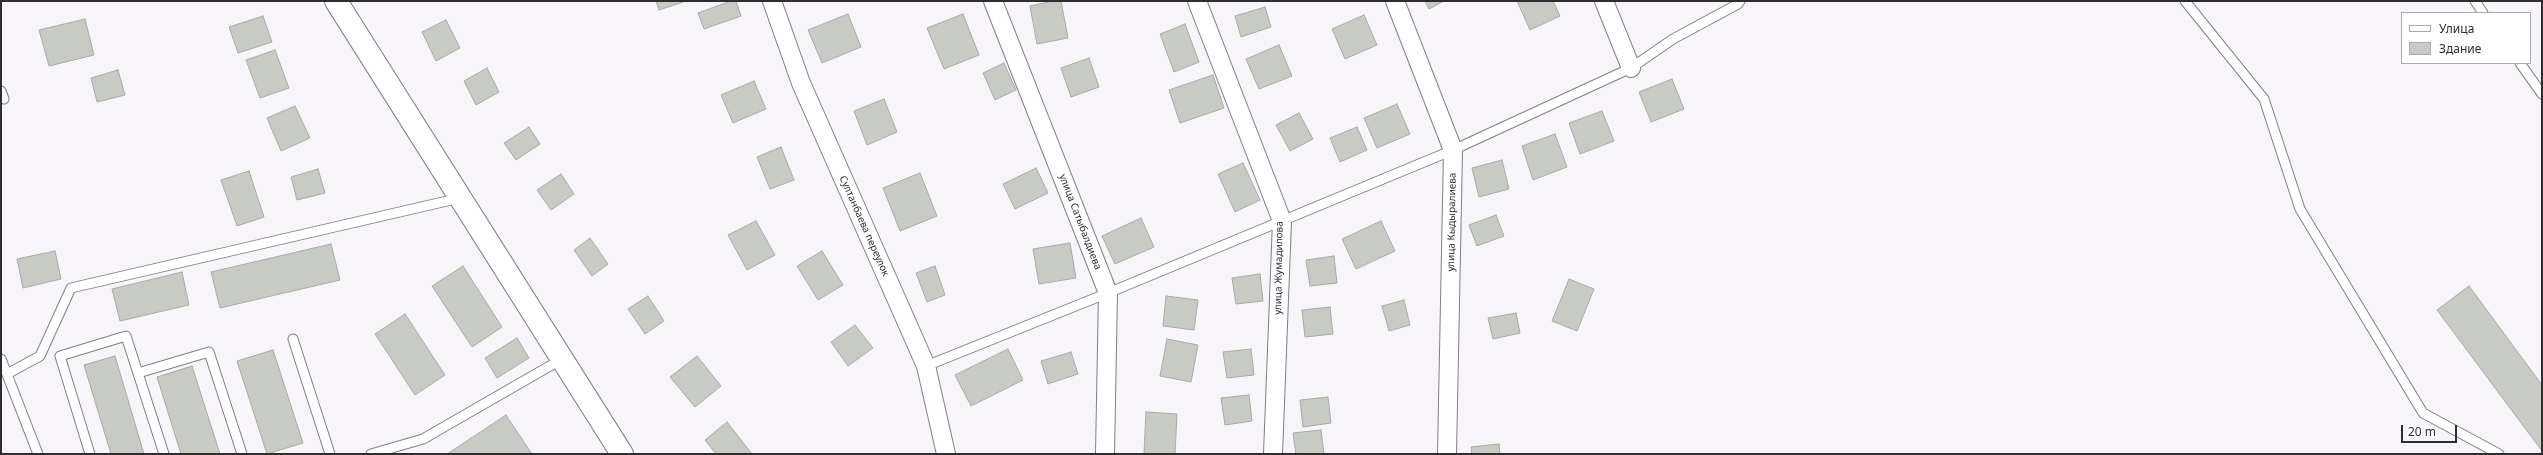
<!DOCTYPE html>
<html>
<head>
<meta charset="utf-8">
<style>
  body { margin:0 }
  #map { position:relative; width:2543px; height:455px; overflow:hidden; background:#f7f4fa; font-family:"Noto Sans",sans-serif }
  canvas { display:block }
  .frame { position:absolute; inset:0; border:2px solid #2f2d30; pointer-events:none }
  .legend { position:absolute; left:2401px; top:12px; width:130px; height:52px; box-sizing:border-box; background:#fff; border:1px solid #acabac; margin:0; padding:5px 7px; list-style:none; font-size:12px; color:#2f2d30 }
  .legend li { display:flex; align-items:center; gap:8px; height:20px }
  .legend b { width:20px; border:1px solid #acabac }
  .scale { position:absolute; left:2401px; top:425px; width:56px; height:18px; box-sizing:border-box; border:2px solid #2f2d30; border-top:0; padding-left:5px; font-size:12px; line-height:14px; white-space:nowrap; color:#2f2d30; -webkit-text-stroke:3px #fff; paint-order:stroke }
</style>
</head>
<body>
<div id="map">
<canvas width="2543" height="455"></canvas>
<div class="frame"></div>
<ul class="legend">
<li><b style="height:5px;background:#fff"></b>Улица</li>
<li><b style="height:11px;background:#c8cbc4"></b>Здание</li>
</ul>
<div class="scale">20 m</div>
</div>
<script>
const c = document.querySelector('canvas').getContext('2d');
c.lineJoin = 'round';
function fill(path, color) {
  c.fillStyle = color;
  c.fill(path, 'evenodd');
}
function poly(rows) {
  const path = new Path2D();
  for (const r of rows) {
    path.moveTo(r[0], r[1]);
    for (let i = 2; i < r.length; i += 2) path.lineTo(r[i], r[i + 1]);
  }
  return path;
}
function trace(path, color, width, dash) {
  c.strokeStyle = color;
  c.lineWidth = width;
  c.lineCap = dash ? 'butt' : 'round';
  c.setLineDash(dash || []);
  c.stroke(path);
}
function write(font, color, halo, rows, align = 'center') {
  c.font = font + ' "Noto Sans",sans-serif';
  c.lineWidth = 3;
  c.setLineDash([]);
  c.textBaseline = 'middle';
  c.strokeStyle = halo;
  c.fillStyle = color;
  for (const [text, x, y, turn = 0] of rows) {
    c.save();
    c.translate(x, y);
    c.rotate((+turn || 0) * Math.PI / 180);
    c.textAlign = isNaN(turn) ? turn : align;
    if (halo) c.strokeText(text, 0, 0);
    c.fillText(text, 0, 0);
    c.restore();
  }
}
const building = poly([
  [656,1,686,1,659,10,656,1],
  [731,1,736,1,741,16,704,29,698,13,731,1],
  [1053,1,1061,1,1068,38,1037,44,1030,6,1053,1],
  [1425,1,1444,1,1429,9,1425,1],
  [1517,1,1553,1,1560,16,1530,30,1517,1],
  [1265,7,1271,27,1241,37,1235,16,1265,7],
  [848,14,861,47,822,63,808,30,848,14],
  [963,14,979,55,944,69,927,28,963,14],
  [1364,15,1377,45,1345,59,1332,29,1364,15],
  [263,16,272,42,238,53,229,27,263,16],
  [85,19,94,55,49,66,39,30,85,19],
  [446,20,460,48,436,61,422,32,446,20],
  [1185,24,1199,62,1174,72,1160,34,1185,24],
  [1279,45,1292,76,1259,89,1246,59,1279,45],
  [275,50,289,88,260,98,246,60,275,50],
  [1089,58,1099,87,1071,97,1061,68,1089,58],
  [1004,63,1016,90,995,100,983,73,1004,63],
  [487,68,499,92,476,105,464,81,487,68],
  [118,70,125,95,97,102,91,78,118,70],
  [1213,75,1224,108,1180,123,1169,90,1213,75],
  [1672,79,1684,109,1651,122,1639,92,1672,79],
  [754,81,766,109,733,123,721,95,754,81],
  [884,99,897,132,867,145,854,111,884,99],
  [1397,104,1410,134,1377,148,1364,118,1397,104],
  [295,106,310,138,281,151,267,118,295,106],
  [1602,111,1614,141,1580,154,1569,123,1602,111],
  [1299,113,1313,139,1290,151,1276,125,1299,113],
  [529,127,540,144,516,160,504,143,529,127],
  [1357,127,1367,150,1340,162,1330,138,1357,127],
  [1555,134,1567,167,1533,180,1522,146,1555,134],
  [781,147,794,180,770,189,757,157,781,147],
  [1502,160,1509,189,1479,197,1472,168,1502,160],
  [1243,163,1260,200,1235,212,1218,174,1243,163],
  [1036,168,1048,193,1015,209,1003,184,1036,168],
  [318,169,325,193,297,200,291,177,318,169],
  [249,171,264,217,237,226,221,180,249,171],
  [920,173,937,216,900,231,883,188,920,173],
  [561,174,574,194,551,210,537,190,561,174],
  [1496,215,1504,236,1477,246,1469,225,1496,215],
  [1141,218,1154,247,1115,264,1102,236,1141,218],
  [756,221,775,255,747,270,728,235,756,221],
  [1381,221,1395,251,1356,269,1342,239,1381,221],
  [590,238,608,264,592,276,574,250,590,238],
  [1070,243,1076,278,1039,284,1033,249,1070,243],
  [331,244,340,280,220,308,211,272,331,244],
  [55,251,61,279,23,288,17,259,55,251],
  [822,251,843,285,818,300,797,266,822,251],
  [1334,256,1337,283,1310,286,1306,260,1334,256],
  [463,266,502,327,472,347,432,286,463,266],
  [935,266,945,295,927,302,916,273,935,266],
  [182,272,189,305,120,321,112,289,182,272],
  [1260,274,1263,301,1236,304,1232,278,1260,274],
  [1569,279,1594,289,1577,331,1552,321,1569,279],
  [2469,286,2542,385,2542,451,2437,310,2469,286],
  [648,296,664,321,645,334,628,309,648,296],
  [1166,296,1198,300,1194,330,1163,326,1166,296],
  [1404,300,1410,325,1389,331,1382,306,1404,300],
  [1330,307,1333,334,1305,337,1302,310,1330,307],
  [1516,313,1520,333,1493,339,1488,318,1516,313],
  [405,314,445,375,415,395,375,334,405,314],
  [855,325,873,348,848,366,831,342,855,325],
  [517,338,529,358,497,378,485,358,517,338],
  [1167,339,1198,345,1191,382,1160,376,1167,339],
  [1008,349,1023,380,971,406,955,375,1008,349],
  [1251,349,1254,375,1227,378,1223,352,1251,349],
  [273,350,303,443,267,454,237,361,273,350],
  [1071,352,1078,374,1048,384,1041,361,1071,352],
  [115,356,144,454,111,454,84,365,115,356],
  [697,356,721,386,695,407,670,377,697,356],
  [192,366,220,454,181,454,157,377,192,366],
  [1249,395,1252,421,1225,425,1221,398,1249,395],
  [1328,397,1331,423,1303,427,1300,400,1328,397],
  [1146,412,1177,414,1175,454,1144,454,1146,412],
  [506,415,532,454,447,454,506,415],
  [727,422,752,454,716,454,705,440,727,422],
  [1321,430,1324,454,1296,454,1293,433,1321,430],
  [1499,444,1500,454,1472,454,1471,447,1499,444]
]);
fill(building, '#c8cbc4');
trace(building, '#a8aba5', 1);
const lane = poly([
  [2185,1,2264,99,2300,209,2423,413,2499,454],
  [2475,1,2483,13],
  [2520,63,2542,94],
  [1,91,4,99],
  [293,339,330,454],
  [1,359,38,454],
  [926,366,1108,293,1453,150,1631,68,1673,39,1738,4,1740,1],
  [138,373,209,352,242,454],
  [7,374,40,356,71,288,460,198],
  [90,454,60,356,126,336,164,454],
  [371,454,423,439,562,359]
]);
const street = poly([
  [772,1,801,83,926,366,946,454],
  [993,1,1108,293,1105,454],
  [1197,1,1282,221,1273,454],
  [1395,1,1453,150,1447,454],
  [1604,1,1631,68]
]);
const secondary = poly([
  [336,1,622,454]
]);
trace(lane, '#827e84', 11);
trace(street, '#827e84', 20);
trace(secondary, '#827e84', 24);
trace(lane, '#fff', 9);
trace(street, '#fff', 18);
trace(secondary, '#fff', 22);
write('10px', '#2f2d30', '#fff', [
  ["улица Сатыбалдиева",1080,222,69],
  ["улица Кыдыралиева",1452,222,-89],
  ["Султанбаева переулок",864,226,66],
  ["улица Жумадилова",1279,268,-89]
]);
</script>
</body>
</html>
